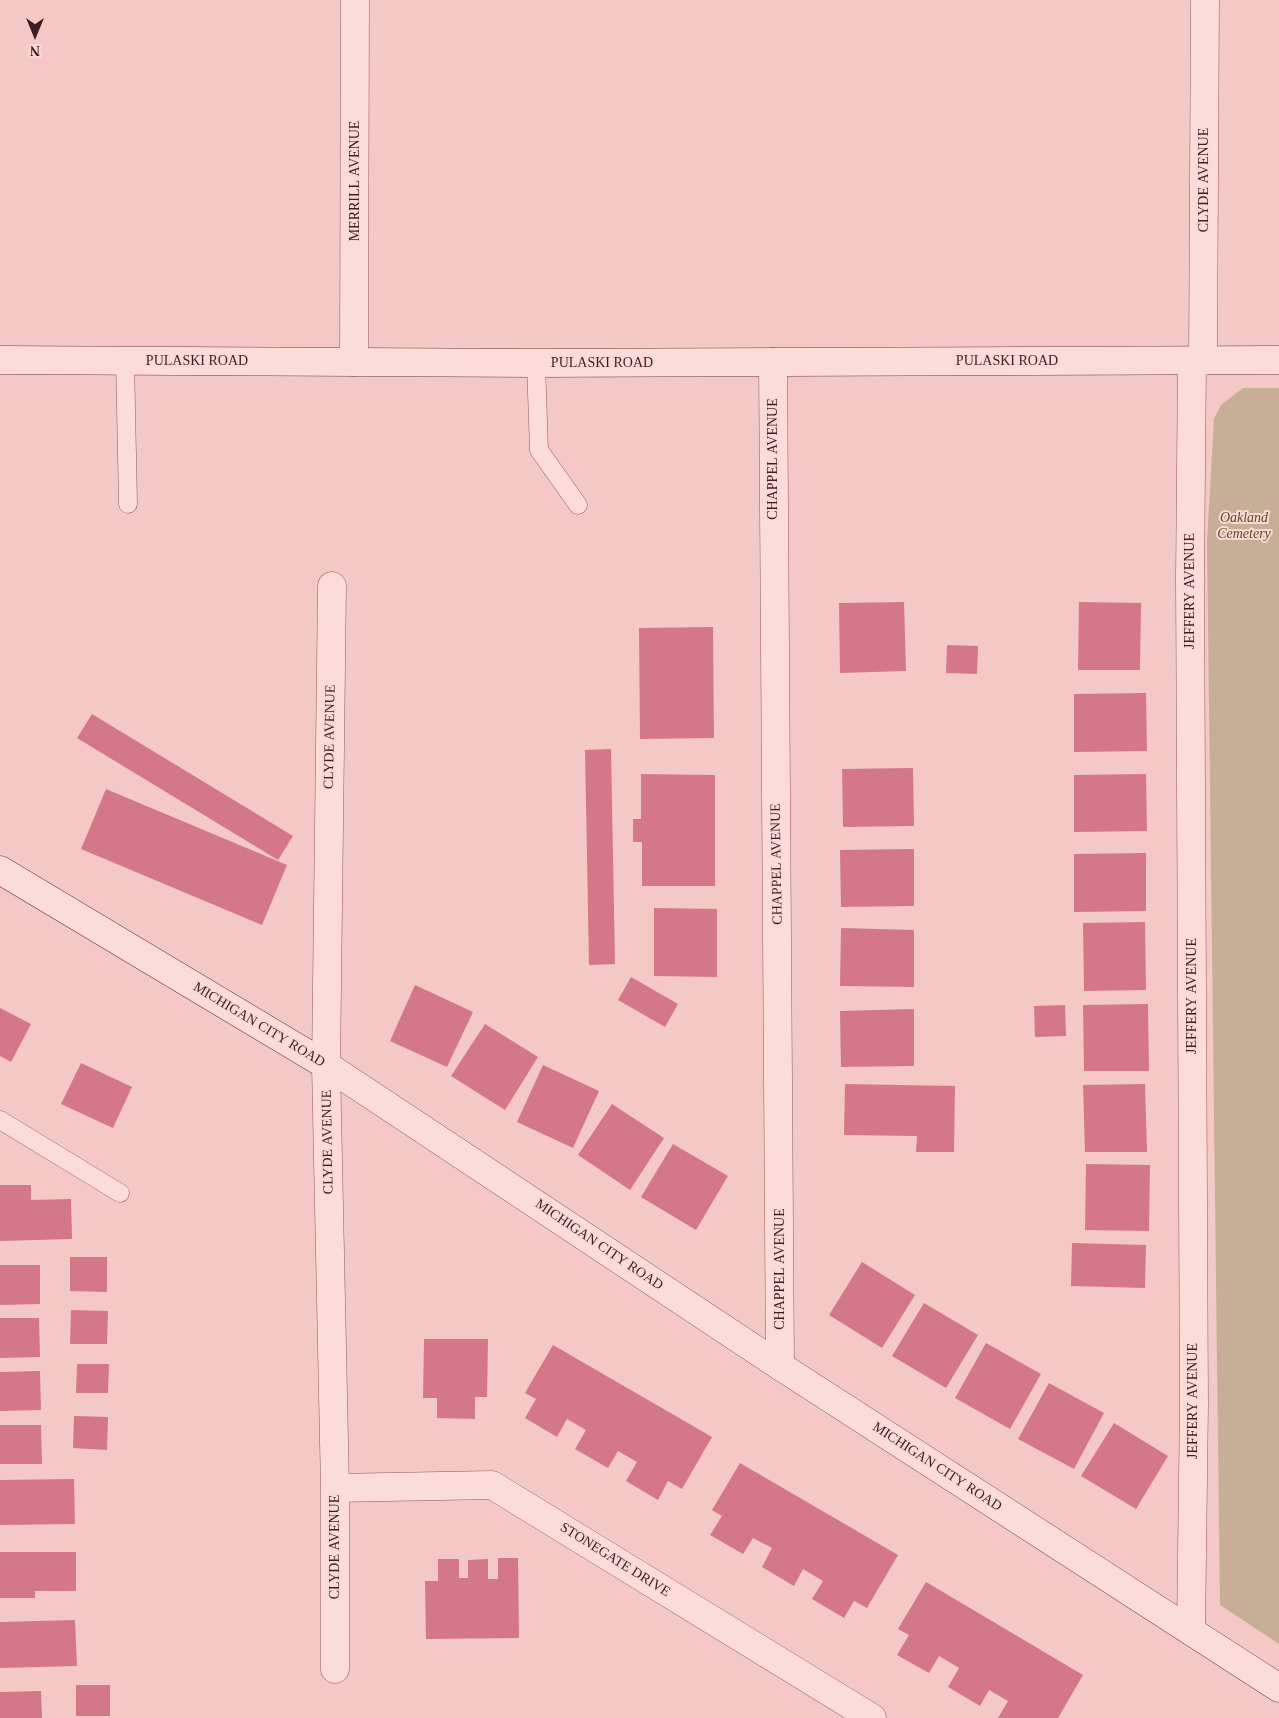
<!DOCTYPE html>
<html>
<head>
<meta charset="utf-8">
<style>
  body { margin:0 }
  #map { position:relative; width:1279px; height:1718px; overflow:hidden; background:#f3c8c5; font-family:Georgia,serif }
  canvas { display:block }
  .north { position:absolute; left:10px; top:10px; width:50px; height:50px; -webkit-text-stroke:4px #f9d9d5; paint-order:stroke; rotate:180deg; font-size:14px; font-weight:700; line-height:20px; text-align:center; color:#3e1e22 }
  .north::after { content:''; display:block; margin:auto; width:18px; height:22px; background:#3e1e22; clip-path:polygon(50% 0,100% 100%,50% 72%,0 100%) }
</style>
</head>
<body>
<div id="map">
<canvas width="1279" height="1718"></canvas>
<div class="north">N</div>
</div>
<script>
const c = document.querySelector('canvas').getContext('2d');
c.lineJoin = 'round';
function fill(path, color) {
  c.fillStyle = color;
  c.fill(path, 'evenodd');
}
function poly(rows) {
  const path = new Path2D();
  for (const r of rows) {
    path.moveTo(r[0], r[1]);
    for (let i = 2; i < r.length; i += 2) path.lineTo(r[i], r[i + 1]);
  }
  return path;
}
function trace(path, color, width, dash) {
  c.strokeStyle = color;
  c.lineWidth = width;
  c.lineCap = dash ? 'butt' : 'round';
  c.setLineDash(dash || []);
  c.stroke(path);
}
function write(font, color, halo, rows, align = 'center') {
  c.font = font + ' Georgia,serif';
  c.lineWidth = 4;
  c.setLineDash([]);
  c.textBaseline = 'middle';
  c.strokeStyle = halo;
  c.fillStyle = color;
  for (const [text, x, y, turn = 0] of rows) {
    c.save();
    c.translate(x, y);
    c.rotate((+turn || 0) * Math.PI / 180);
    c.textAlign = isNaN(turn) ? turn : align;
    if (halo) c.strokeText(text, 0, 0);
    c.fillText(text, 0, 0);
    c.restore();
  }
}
fill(poly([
  [1243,388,1279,388,1279,1644,1220,1605,1207,542,1214,419,1221,405]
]), '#c7af97');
fill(poly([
  [904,602,906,671,840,673,839,603],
  [1079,602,1141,603,1140,670,1078,670],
  [713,627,714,738,640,739,639,628],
  [947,645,978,646,977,674,946,673],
  [1146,693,1147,751,1074,752,1074,694],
  [92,714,293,836,278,860,77,738],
  [611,749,615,964,589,965,585,750],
  [913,768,914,826,843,827,842,769],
  [641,774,715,775,715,886,642,886,642,842,633,842,633,819,641,819],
  [1146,774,1147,831,1074,832,1074,775],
  [106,789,287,865,262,925,81,849],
  [914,849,914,906,841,907,840,850],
  [1146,853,1146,911,1074,912,1074,854],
  [654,908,717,909,717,977,654,976],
  [1145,922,1146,990,1084,991,1083,923],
  [841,928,914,930,914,987,840,986],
  [631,977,678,1004,665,1027,618,1000],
  [415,985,473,1012,447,1067,390,1041],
  [1148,1004,1149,1071,1084,1071,1083,1005],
  [1065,1005,1066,1036,1035,1037,1034,1006],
  [0,1008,31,1024,11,1062,0,1056],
  [914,1009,914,1066,841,1067,840,1011],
  [485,1024,538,1057,505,1110,451,1076],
  [81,1063,132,1087,113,1128,61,1104],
  [543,1065,599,1091,573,1148,517,1122],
  [845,1084,955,1086,954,1152,916,1152,917,1136,844,1135],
  [1145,1084,1147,1152,1085,1152,1083,1085],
  [612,1104,664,1138,630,1190,578,1155],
  [673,1144,728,1176,696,1230,641,1197],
  [1086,1164,1150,1165,1149,1231,1085,1230],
  [0,1185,31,1185,31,1200,71,1199,72,1239,0,1241],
  [1072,1243,1146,1245,1145,1288,1071,1286],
  [70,1257,107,1257,107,1292,70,1291],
  [862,1262,915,1295,882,1348,829,1315],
  [0,1265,40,1265,40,1304,0,1305],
  [924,1303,978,1335,946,1388,892,1356],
  [71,1310,108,1311,107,1344,70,1344],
  [0,1318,39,1318,40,1357,0,1358],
  [424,1339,488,1339,487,1397,475,1397,475,1419,437,1418,437,1398,423,1398],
  [986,1343,1041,1374,1010,1429,955,1398],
  [553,1345,712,1437,682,1489,668,1481,658,1500,626,1481,637,1462,618,1451,608,1468,575,1449,586,1430,567,1419,557,1437,525,1418,536,1399,525,1393],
  [77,1364,109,1364,108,1393,76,1393],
  [40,1371,41,1410,0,1411,0,1372],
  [1049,1383,1104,1413,1074,1469,1018,1439],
  [74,1416,108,1417,107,1450,73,1448],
  [1114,1423,1168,1456,1136,1509,1081,1476],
  [0,1425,41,1425,42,1464,0,1464],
  [740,1463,898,1555,867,1608,854,1601,844,1618,812,1599,823,1581,803,1569,794,1586,762,1567,772,1548,753,1538,743,1554,710,1535,722,1516,712,1510],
  [74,1479,75,1524,0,1525,0,1480],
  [0,1552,76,1552,76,1591,35,1591,35,1598,0,1598],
  [498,1558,518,1558,519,1638,426,1639,425,1581,438,1581,438,1559,459,1559,459,1578,468,1578,468,1560,488,1559,488,1579,498,1579],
  [926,1582,1083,1675,1058,1718,998,1718,1008,1701,989,1690,980,1706,948,1687,959,1668,939,1656,929,1673,897,1655,909,1635,898,1629],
  [75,1620,77,1666,0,1668,0,1622],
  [76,1685,110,1685,110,1716,76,1716],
  [41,1691,42,1718,0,1718,0,1692]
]), '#d47789');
const lane = poly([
  [125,360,128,504],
  [536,363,539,450,578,505],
  [0,1120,120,1193]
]);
const street = poly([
  [1203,361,1205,0],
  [354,362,355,0],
  [773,362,780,1366],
  [332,586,326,1065,335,1488,335,1669],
  [335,1488,492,1485,872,1718],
  [1191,1631,1194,1404,1190,579,1192,361]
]);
const secondary = poly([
  [0,360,536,363,1279,360],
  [0,870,326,1065,780,1366,1279,1688]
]);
trace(lane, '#90585d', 19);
trace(street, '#90585d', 29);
trace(secondary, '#723b42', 29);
trace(lane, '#fcdcd9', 18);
trace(street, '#fcdcd9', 28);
trace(secondary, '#fcdcd9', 28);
write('14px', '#3e1e22', '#f9d9d5', [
  ["CLYDE AVENUE",1204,180,-90],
  ["MERRILL AVENUE",355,181,-90],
  ["PULASKI ROAD",197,361],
  ["PULASKI ROAD",1007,361],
  ["PULASKI ROAD",602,363],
  ["CHAPPEL AVENUE",773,459,-90],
  ["JEFFERY AVENUE",1190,591,-90],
  ["CLYDE AVENUE",330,737,-89],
  ["CHAPPEL AVENUE",777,864,-91],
  ["JEFFERY AVENUE",1192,996,-90],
  ["MICHIGAN CITY ROAD",259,1025,31],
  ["CLYDE AVENUE",328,1142,-91],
  ["MICHIGAN CITY ROAD",599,1245,34],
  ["CHAPPEL AVENUE",780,1269,-90],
  ["JEFFERY AVENUE",1193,1401,-90],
  ["MICHIGAN CITY ROAD",937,1467,33],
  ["CLYDE AVENUE",335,1547,-90],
  ["STONEGATE DRIVE",615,1560,32]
]);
write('italic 14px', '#5d4822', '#f9d9d5', [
  ["Oakland",1244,518],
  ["Cemetery",1244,534]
]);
</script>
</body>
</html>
